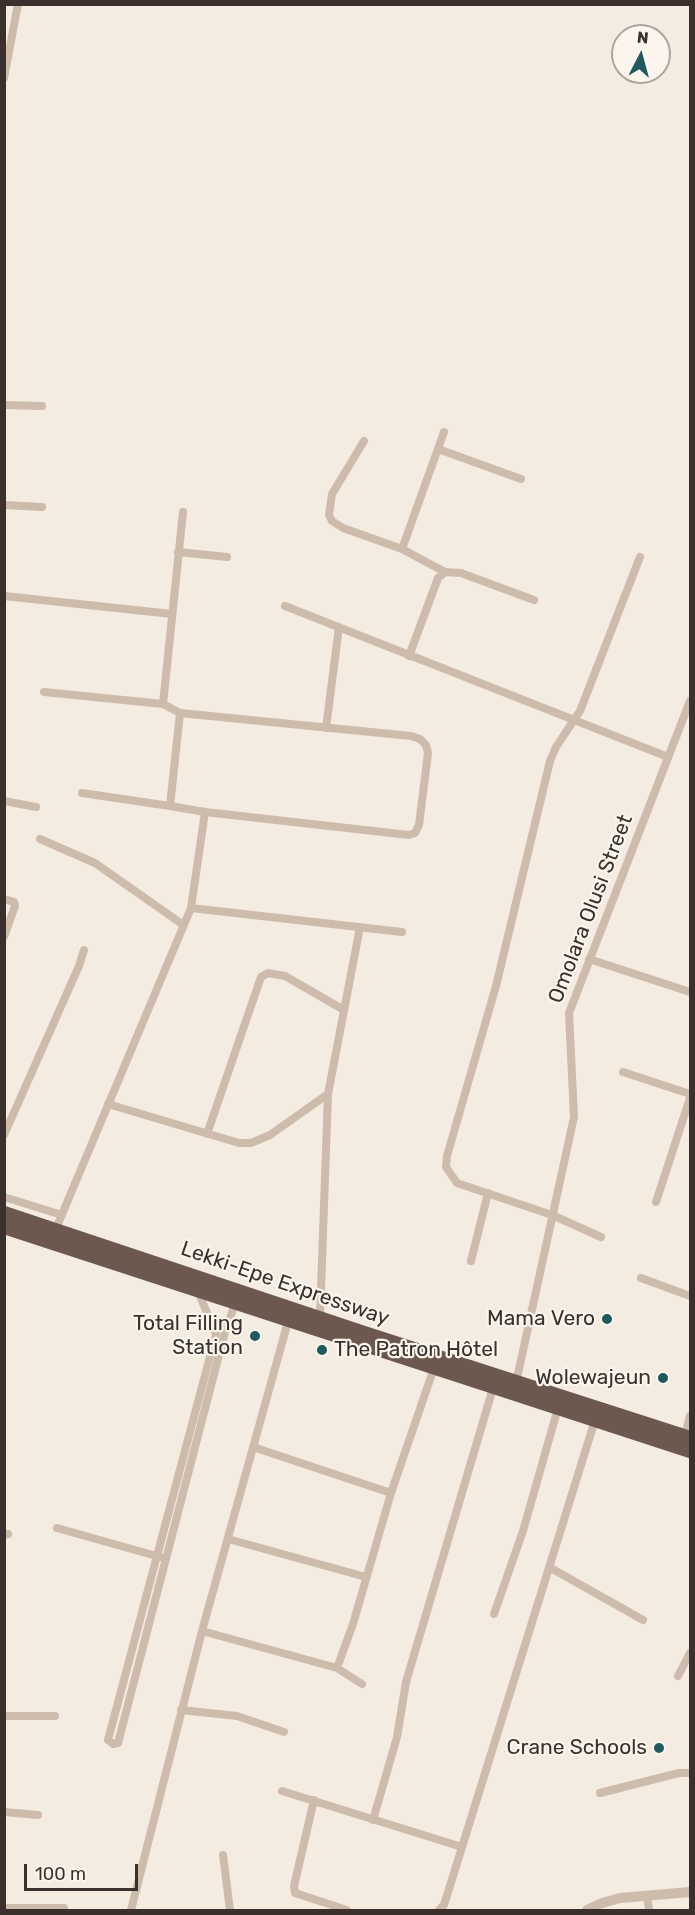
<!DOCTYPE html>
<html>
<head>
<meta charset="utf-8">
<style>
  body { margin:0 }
  #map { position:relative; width:695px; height:1915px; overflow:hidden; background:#f4ebe1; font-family:Rubik,sans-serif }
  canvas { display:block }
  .frame { position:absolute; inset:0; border:6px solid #3b302b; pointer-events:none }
  .north { position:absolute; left:611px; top:24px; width:60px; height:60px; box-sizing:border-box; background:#fbf5ee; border:2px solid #aea6a0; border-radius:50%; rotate:6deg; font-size:16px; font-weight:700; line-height:24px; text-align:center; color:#3b302b }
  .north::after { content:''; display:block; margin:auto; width:21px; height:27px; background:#1f5a5e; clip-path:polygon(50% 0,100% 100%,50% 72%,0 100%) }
  .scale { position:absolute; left:24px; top:1864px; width:114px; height:27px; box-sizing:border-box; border:3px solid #3b302b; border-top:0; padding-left:8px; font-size:18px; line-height:21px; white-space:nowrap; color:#3b302b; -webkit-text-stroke:4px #fbf5ee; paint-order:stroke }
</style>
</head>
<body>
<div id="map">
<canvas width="695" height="1915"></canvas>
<div class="frame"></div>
<div class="north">N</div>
<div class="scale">100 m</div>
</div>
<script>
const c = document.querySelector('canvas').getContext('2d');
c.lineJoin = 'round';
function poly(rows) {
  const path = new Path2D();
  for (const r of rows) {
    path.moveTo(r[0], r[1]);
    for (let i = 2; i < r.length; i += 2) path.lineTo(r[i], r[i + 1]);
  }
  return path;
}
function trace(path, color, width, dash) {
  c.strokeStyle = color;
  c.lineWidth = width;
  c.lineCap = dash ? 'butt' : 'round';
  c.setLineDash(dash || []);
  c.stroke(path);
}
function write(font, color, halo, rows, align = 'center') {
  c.font = font + ' Rubik,sans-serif';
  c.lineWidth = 4.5;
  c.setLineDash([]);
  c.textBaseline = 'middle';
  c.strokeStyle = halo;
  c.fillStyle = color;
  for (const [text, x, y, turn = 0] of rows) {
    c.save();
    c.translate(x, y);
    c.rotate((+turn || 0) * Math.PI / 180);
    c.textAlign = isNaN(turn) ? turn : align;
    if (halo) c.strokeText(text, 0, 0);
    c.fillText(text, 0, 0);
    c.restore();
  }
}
trace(poly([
  [4,78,18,4],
  [4,405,42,406],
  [364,441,332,494,329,515,332,521,343,528,402,549,445,572],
  [438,449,521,479],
  [4,505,42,507],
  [402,549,444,432],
  [178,552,227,557],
  [4,596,172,614],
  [285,606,668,757],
  [409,656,438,578,445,572,461,573,534,600],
  [44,692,163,704],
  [180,713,411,736,420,739,426,745,428,753,419,825,415,833,409,835,205,812],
  [326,728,339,627],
  [82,793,170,806],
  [4,801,36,807],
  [40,839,95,863,182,924],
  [4,899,14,902,15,906,4,937],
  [191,908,402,932],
  [589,959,690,992],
  [623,1072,690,1094],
  [108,1104,239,1143,251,1143,270,1135,328,1094],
  [207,1134,261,977,268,973,285,976,344,1010],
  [4,1135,79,966,84,950],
  [4,1197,62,1215],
  [656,1202,690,1098],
  [55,1231,191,908,205,812,170,806,180,713,163,704,183,512],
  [601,1237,552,1215,457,1183,446,1167,447,1156,496,986,550,761,556,747,580,711,640,557],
  [471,1261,488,1193],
  [641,1278,690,1296],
  [197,1289,216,1334,108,1740,113,1744,118,1743,225,1332,236,1301],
  [320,1317,328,1094,360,927],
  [516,1383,574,1117,569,1013,690,701],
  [685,1436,690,1416],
  [253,1447,391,1493],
  [57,1528,160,1557],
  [4,1535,8,1534],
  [228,1539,366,1577],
  [549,1567,643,1620],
  [494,1614,523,1531,558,1408],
  [202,1631,337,1668],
  [678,1676,690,1653],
  [362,1684,337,1668,353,1624,391,1493,434,1368],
  [181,1710,237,1716,284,1732],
  [4,1716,55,1716],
  [282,1791,462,1847],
  [600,1793,679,1773,690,1773],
  [314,1800,294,1886,295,1893,347,1910],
  [4,1812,38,1815],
  [373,1820,397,1737,406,1682,493,1388],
  [223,1855,230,1910],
  [647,1895,649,1910],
  [4,1908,64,1908],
  [131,1910,202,1631,289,1318],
  [439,1910,444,1905,595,1420]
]), '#cdbbac', 8);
trace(poly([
  [587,1910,602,1903,620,1898,690,1892]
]), '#cdbbac', 10);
trace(poly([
  [4,1213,364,1333,690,1438],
  [4,1227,690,1451]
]), '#6c584f', 14);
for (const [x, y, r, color] of [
  [607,1319,6,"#1f5a5e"],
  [255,1336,6,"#1f5a5e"],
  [322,1350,6,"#1f5a5e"],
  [663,1378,6,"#1f5a5e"],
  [659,1748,6,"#1f5a5e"]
]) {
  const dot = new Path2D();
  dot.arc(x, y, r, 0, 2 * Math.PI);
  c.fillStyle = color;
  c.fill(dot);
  trace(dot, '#fbf5ee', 2);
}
write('21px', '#3b302b', '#fbf5ee', [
  ["Omolara Olusi Street",591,909,-69],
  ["Lekki-Epe Expressway",285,1284,19]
]);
write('21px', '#3b302b', '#fbf5ee', [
  ["Mama Vero",595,1319],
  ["Total Filling",243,1324],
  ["Station",243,1348],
  ["The Patron Hôtel",334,1350,"left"],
  ["Wolewajeun",651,1378],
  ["Crane Schools",647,1748]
], 'right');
</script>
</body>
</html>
